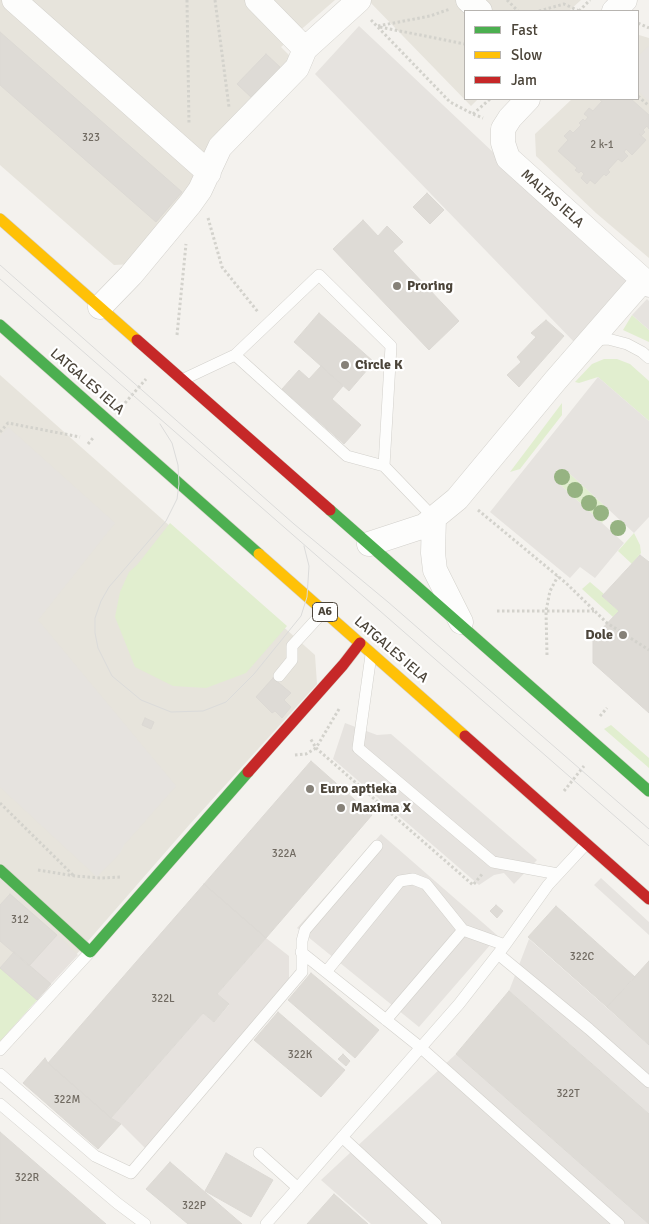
<!DOCTYPE html>
<html>
<head>
<meta charset="utf-8">
<style>
  body { margin:0 }
  #map { position:relative; width:649px; height:1224px; overflow:hidden; background:#f4f2ee; font-family:Signika,sans-serif }
  canvas { display:block }
  .legend { position:absolute; left:464px; top:10px; width:175px; height:90px; box-sizing:border-box; background:#fff; border:1px solid #b7b4b0; margin:0; padding:6px 9px; list-style:none; font-size:15px; color:#4b4439 }
  .legend li { display:flex; align-items:center; gap:10px; height:25px }
  .legend b { width:25px; border:1px solid #b7b4b0 }
</style>
</head>
<body>
<div id="map">
<canvas width="649" height="1224"></canvas>
<ul class="legend">
<li><b style="height:6px;background:#4caf50"></b>Fast</li>
<li><b style="height:6px;background:#ffc107"></b>Slow</li>
<li><b style="height:6px;background:#c62828"></b>Jam</li>
</ul>
</div>
<script>
const c = document.querySelector('canvas').getContext('2d');
c.lineJoin = 'round';
function fill(path, color) {
  c.fillStyle = color;
  c.fill(path, 'evenodd');
}
function poly(rows) {
  const path = new Path2D();
  for (const r of rows) {
    path.moveTo(r[0], r[1]);
    for (let i = 2; i < r.length; i += 2) path.lineTo(r[i], r[i + 1]);
  }
  return path;
}
function trace(path, color, width, dash) {
  c.strokeStyle = color;
  c.lineWidth = width;
  c.lineCap = dash ? 'butt' : 'round';
  c.setLineDash(dash || []);
  c.stroke(path);
}
function write(font, color, halo, rows, align = 'center') {
  c.font = font + ' Signika,sans-serif';
  c.lineWidth = 4.5;
  c.setLineDash([]);
  c.textBaseline = 'middle';
  c.strokeStyle = halo;
  c.fillStyle = color;
  for (const [text, x, y, turn = 0] of rows) {
    c.save();
    c.translate(x, y);
    c.rotate((+turn || 0) * Math.PI / 180);
    c.textAlign = isNaN(turn) ? turn : align;
    if (halo) c.strokeText(text, 0, 0);
    c.fillText(text, 0, 0);
    c.restore();
  }
}
fill(poly([
  [0,0,335,0,281,47,293,59,293,83,132,264,114,265,0,165],
  [368,0,581,0,569,11,465,11,465,99,478,99,471,106],
  [639,35,649,38,649,258,596,213,536,156,535,134,572,99,638,99],
  [0,375,315,655,317,684,190,824,0,1042]
]), '#e7e4dc');
fill(poly([
  [57,935,78,955,51,984,29,966],
  [266,938,289,956,289,979,145,1148,121,1124,111,1118,203,1013,214,1022,229,1005,217,994]
]), '#e6e2de');
fill(poly([
  [632,315,649,330,649,342,623,330],
  [604,359,617,359,630,364,649,381,649,421,598,377,579,383,575,382,592,364],
  [562,403,562,415,520,469,510,472],
  [563,469,569,473,609,510,602,523,555,480,554,476,557,470],
  [170,523,287,626,246,673,206,688,173,686,135,667,115,617,120,592,129,572,137,565],
  [634,533,640,545,641,553,632,564,618,551],
  [590,582,604,594,602,596,619,611,613,617,582,589],
  [611,725,649,758,649,768,604,729],
  [0,968,37,1000,0,1041]
]), '#e1eecf');
fill(poly([
  [359,26,630,281,576,344,315,74],
  [649,46,649,101,638,91,638,56],
  [647,299,649,301,649,330,632,315],
  [598,377,649,421,649,517,634,533,569,473,563,469,557,470,554,476,555,480,624,543,595,578,580,567,570,578,490,512],
  [8,427,115,523,38,620,176,786,124,845,120,853,97,877,0,787,0,436],
  [345,723,377,735,391,734,537,860,514,884,504,873,494,875,479,885,333,759],
  [381,834,498,936,419,1027,297,928],
  [601,878,649,922,649,935,594,885],
  [529,939,649,1045,649,1114,509,991],
  [456,1054,649,1224,371,1224,321,1180]
]), '#e6e3df');
const building = poly([
  [0,32,182,192,156,222,0,85,0,32],
  [266,54,281,68,252,98,237,84,266,54],
  [601,99,631,99,649,115,649,129,647,126,643,130,645,132,641,136,639,134,646,140,632,155,626,149,624,152,628,156,622,162,618,159,608,170,610,172,606,176,604,174,595,184,590,180,587,184,581,178,584,174,581,171,579,173,575,170,577,168,558,151,568,140,564,136,570,130,573,133,581,125,579,123,583,119,585,121,588,117,584,114,589,108,593,111,602,101,600,100,601,99],
  [427,193,444,210,430,224,413,207,427,193],
  [363,220,378,236,387,226,403,242,393,251,459,321,429,350,333,249,363,220],
  [319,313,374,362,349,391,294,342,319,313],
  [546,320,564,336,519,387,507,375,521,362,517,357,536,337,531,333,546,320],
  [321,366,343,386,332,399,361,425,344,444,282,389,299,370,309,379,321,366],
  [640,555,649,562,649,713,593,663,593,638,619,611,602,596,640,555],
  [273,678,291,693,284,700,291,707,282,718,275,711,272,713,256,697,273,678],
  [145,718,154,722,151,729,142,725,145,718],
  [311,761,372,815,266,938,204,884,311,761],
  [204,884,266,938,217,994,229,1004,214,1022,203,1013,111,1118,48,1063,204,884],
  [10,894,57,935,29,966,0,941,0,905,10,894],
  [496,905,503,911,497,918,490,911,496,905],
  [556,906,635,977,607,1007,528,937,556,906],
  [14,952,51,984,37,1000,0,968,14,952],
  [649,961,649,1045,607,1007,649,961],
  [311,973,379,1030,355,1058,288,1000,311,973],
  [509,991,649,1114,649,1224,456,1054,509,991],
  [278,1012,345,1070,321,1097,254,1040,278,1012],
  [343,1054,350,1061,346,1066,338,1059,343,1054],
  [45,1058,48,1063,111,1118,121,1124,98,1149,23,1083,45,1058],
  [0,1132,106,1224,0,1224,0,1132],
  [226,1153,273,1180,251,1217,205,1191,226,1153],
  [170,1162,242,1224,188,1224,146,1189,170,1162],
  [334,1194,368,1224,307,1224,334,1194]
]);
fill(building, '#dedbd6');
trace(building, '#dcd9d4', 1);
const lane = poly([
  [593,340,608,339,627,344,642,352,649,358],
  [235,355,347,456,384,466,434,518],
  [184,379,235,355,319,275,391,346,384,466],
  [371,655,358,748,493,862,558,874],
  [279,676,292,660,292,646,324,611],
  [301,952,420,1047,619,1224],
  [498,954,589,1029,649,1082],
  [326,972,400,881,413,879,426,884,463,930,505,945],
  [386,1020,463,930],
  [0,1050,90,952],
  [0,1074,95,1156,131,1173,302,972,302,941,305,930,377,846],
  [0,1104,117,1203,145,1224],
  [342,1137,436,1224],
  [259,1153,298,1188],
  [266,1224,459,1004,505,945,548,885,586,844]
]);
const street = poly([
  [14,0,209,173],
  [257,0,305,49],
  [468,0,480,11],
  [614,11,625,0],
  [528,99,510,118,503,129,503,143,508,158,649,285],
  [100,307,131,275,190,204,200,190,220,147,297,68,305,49,359,0],
  [434,518,433,553,435,570,461,622],
  [369,544,424,526,457,499,555,381,643,280]
]);
const fast = poly([
  [0,325,259,554],
  [330,510,649,791],
  [0,870,90,952,248,772]
]);
const slow = poly([
  [0,219,137,340],
  [259,554,465,736]
]);
const jam = poly([
  [137,340,330,510],
  [465,736,649,899],
  [248,772,343,665,360,643]
]);
trace(lane, '#d2d0cb', 12);
trace(street, '#d2d0cb', 25);
trace(fast, '#d3cfc5', 12);
trace(slow, '#d3cfc5', 12);
trace(jam, '#d3cfc5', 12);
trace(poly([
  [187,0,189,124],
  [215,0,229,107],
  [507,0,518,11],
  [539,11,564,4,579,11],
  [579,11,590,0],
  [371,20,450,102,473,114,483,118],
  [638,23,649,28],
  [378,26,430,16,450,9],
  [380,27,465,44],
  [638,96,649,106],
  [473,114,490,99],
  [208,218,222,267,258,312],
  [177,335,186,244],
  [125,403,146,379],
  [0,432,8,423,80,437],
  [88,444,93,438],
  [478,510,566,583,607,623,649,650],
  [497,611,594,611],
  [547,655,546,611,550,591,558,576],
  [339,709,316,748,473,885,483,873],
  [600,716,607,708],
  [295,755,306,754,316,748,310,738],
  [564,791,584,766],
  [348,793,357,784],
  [0,803,74,876],
  [38,870,75,876,101,878,121,877]
]), '#d3d2cc', 3, [2.5, 2.5]);
trace(lane, '#fdfdfc', 11);
trace(street, '#fdfdfc', 24);
trace(fast, '#4caf50', 11);
trace(slow, '#ffc107', 11);
trace(jam, '#c62828', 11);
trace(poly([
  [0,265,294,524,388,602,649,829],
  [0,279,649,846],
  [160,424,172,443,178,465,179,484,177,499,166,521,109,587,101,601,95,618,95,633,98,648,112,676,141,700,171,712,203,711,226,702,254,674,301,616,307,597,309,566,304,546]
]), '#dbdbda', 1);
c.fillStyle = '#96b382';
for (const [x, y] of [
  [562,477],
  [575,490],
  [589,503],
  [601,513],
  [618,528]
]) {
  c.beginPath();
  c.arc(x, y, 8, 0, 2 * Math.PI);
  c.fill();
}
for (const [x, y, r, color] of [
  [397,286,5,"#868178"],
  [345,365,5,"#868178"],
  [623,635,5,"#868178"],
  [310,789,5,"#868178"],
  [341,808,5,"#868178"]
]) {
  const dot = new Path2D();
  dot.arc(x, y, r, 0, 2 * Math.PI);
  c.fillStyle = color;
  c.fill(dot);
  trace(dot, '#fff', 2);
}
write('11px', '#706a61', null, [
  ["323",91,138],
  ["2 k-1",602,145],
  ["322A",284,854],
  ["312",20,920],
  ["322C",582,957],
  ["322L",163,999],
  ["322K",300,1055],
  ["322T",568,1094],
  ["322M",67,1100],
  ["322R",27,1178],
  ["322P",194,1206]
]);
for (const [x, y, w] of [
  [325,612,25]
]) {
  const box = new Path2D();
  box.roundRect(x - w / 2, y - 9.5, w, 19, 4);
  c.fillStyle = '#fff';
  c.fill(box);
  trace(box, '#4b4439', 1);
}
write('bold 12px', '#4b4439', null, [
  ["A6",325,612]
]);
write('14px', '#4b4439', '#fff', [
  ["MALTAS IELA",552,199,42],
  ["LATGALES IELA",87,382,41],
  ["LATGALES IELA",391,650,41]
]);
write('bold 14px', '#4b4439', '#fff', [
  ["Proring",407,286],
  ["Circle K",355,365],
  ["Dole",613,635,"right"],
  ["Euro aptieka",320,789],
  ["Maxima X",351,808]
], 'left');
</script>
</body>
</html>
